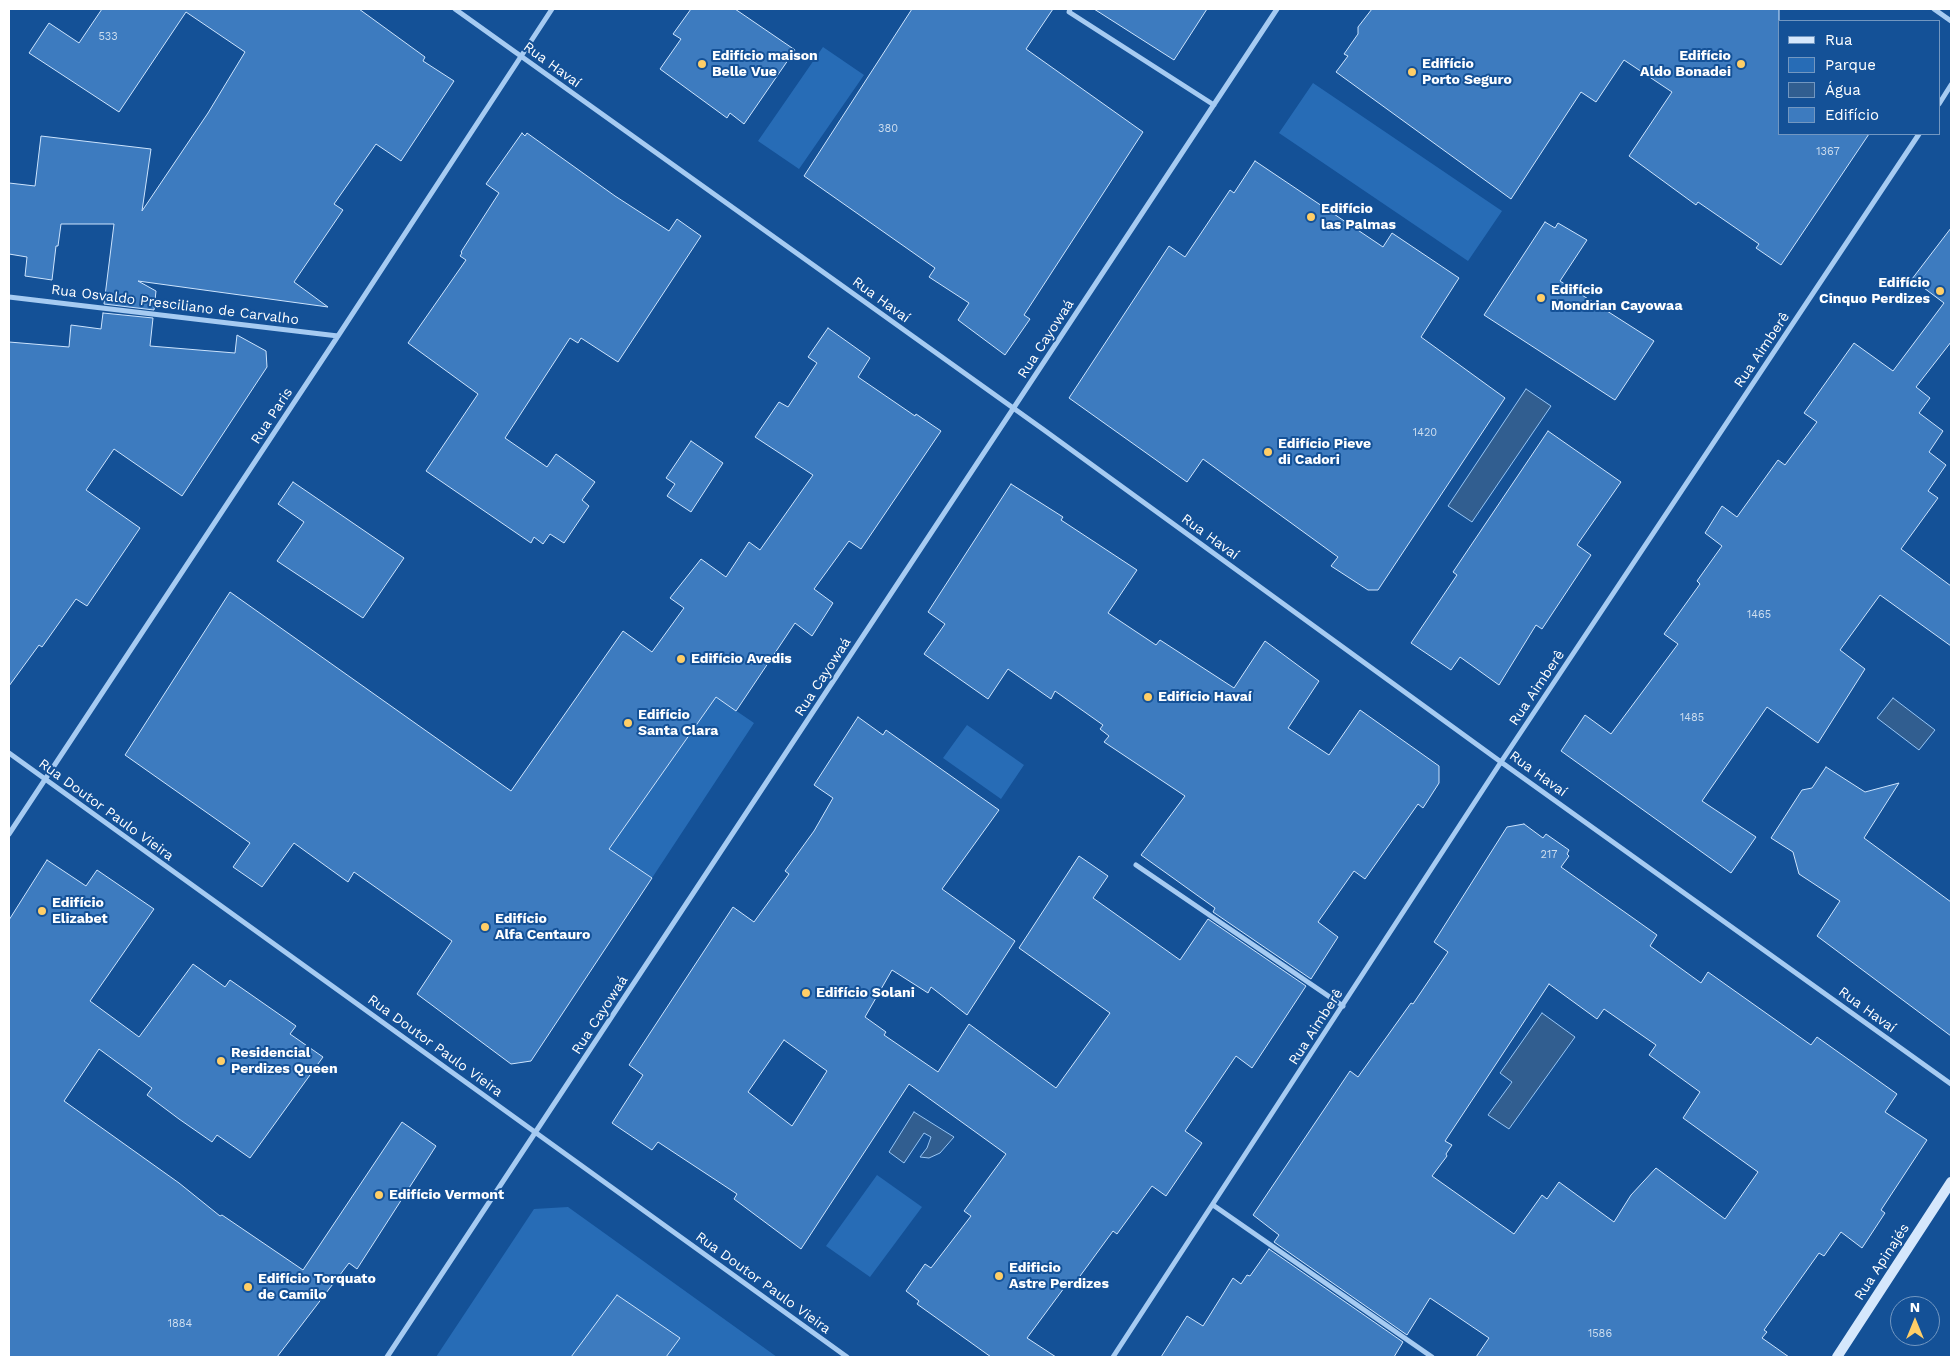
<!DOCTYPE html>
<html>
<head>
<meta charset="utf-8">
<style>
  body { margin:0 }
  #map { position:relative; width:1960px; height:1366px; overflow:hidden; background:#145197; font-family:"Work Sans",sans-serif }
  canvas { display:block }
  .frame { position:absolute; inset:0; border:10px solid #fff; pointer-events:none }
  .legend { position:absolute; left:1778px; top:20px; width:162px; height:115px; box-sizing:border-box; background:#145197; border:1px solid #7297c1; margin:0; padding:6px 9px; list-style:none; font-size:15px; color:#fff }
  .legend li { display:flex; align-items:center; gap:10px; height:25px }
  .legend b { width:25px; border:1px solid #7297c1 }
  .north { position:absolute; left:1890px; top:1296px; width:50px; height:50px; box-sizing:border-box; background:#145197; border:1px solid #7297c1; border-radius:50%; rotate:0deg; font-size:14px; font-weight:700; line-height:20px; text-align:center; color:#fff }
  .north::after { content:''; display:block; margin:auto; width:18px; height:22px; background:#ffce67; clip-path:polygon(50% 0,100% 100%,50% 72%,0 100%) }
</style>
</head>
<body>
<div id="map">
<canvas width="1960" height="1366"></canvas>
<div class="frame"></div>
<ul class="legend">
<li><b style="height:6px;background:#d5e7fc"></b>Rua</li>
<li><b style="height:14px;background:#276cb6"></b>Parque</li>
<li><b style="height:14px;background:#315e90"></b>Água</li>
<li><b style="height:14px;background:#3d7bbf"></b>Edifício</li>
</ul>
<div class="north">N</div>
</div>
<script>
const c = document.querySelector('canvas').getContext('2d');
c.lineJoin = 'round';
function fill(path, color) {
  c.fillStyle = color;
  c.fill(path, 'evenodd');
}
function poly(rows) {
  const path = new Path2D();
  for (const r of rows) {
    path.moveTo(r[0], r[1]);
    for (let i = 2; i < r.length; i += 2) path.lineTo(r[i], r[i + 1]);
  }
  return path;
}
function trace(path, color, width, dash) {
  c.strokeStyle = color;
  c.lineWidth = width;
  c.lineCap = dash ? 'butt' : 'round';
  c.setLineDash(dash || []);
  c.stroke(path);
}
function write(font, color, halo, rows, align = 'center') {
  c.font = font + ' "Work Sans",sans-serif';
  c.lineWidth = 4;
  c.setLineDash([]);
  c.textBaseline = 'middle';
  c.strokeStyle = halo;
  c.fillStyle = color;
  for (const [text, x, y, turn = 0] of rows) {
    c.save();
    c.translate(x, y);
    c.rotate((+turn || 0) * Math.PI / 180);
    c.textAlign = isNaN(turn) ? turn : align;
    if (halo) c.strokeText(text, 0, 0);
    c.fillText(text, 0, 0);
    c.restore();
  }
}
fill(poly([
  [823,47,864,75,799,169,758,141],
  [1313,83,1502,211,1468,261,1279,133],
  [716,697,754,723,652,878,609,849],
  [967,725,1024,765,1001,799,943,758],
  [877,1175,922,1207,870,1277,826,1246],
  [568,1207,777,1357,436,1357,534,1209]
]), '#276cb6');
const water = poly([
  [1526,389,1551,406,1472,522,1448,506,1526,389],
  [1893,698,1935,730,1919,750,1877,718,1893,698],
  [1542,1013,1575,1037,1509,1129,1488,1115,1512,1082,1500,1073,1542,1013],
  [914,1112,954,1137,940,1153,929,1158,920,1157,927,1148,931,1137,924,1133,904,1163,889,1152,914,1112]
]);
fill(water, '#315e90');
trace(water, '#98c6f5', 1);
const building = poly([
  [102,9,359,9,425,57,423,61,454,81,401,161,376,144,334,204,343,210,294,282,328,307,138,281,156,291,154,310,104,304,114,224,61,224,58,246,56,246,52,280,25,276,27,257,9,254,9,183,35,186,41,136,151,149,142,211,208,113,245,52,186,12,119,112,29,53,49,23,79,43,102,9],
  [691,9,735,9,795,50,744,124,730,113,727,118,660,69,681,39,673,34,691,9],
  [912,9,1053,9,1026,49,1143,132,1024,315,1030,319,1005,355,958,320,969,303,929,277,935,268,804,176,912,9],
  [1094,9,1207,9,1174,60,1094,9],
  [1372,9,1779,9,1779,134,1869,134,1781,265,1756,248,1759,244,1698,202,1696,205,1629,156,1672,92,1624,60,1596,102,1581,92,1511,199,1336,72,1348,56,1344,54,1358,34,1358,27,1372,9],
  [522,133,525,136,527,133,615,196,669,231,677,219,701,236,618,362,581,338,578,343,570,338,505,438,547,467,556,454,595,482,582,500,589,506,564,543,550,534,543,544,534,537,531,543,426,471,478,394,408,343,466,260,460,256,462,253,461,252,499,193,486,184,522,133],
  [1255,161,1383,247,1392,233,1459,278,1421,337,1505,398,1378,590,1368,590,1331,566,1338,557,1203,459,1187,482,1069,398,1169,246,1185,257,1230,190,1234,193,1255,161],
  [1545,222,1555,228,1558,223,1587,240,1560,281,1654,341,1615,400,1484,315,1545,222],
  [1951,228,1951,342,1916,387,1930,398,1919,413,1943,431,1929,452,1946,465,1928,491,1938,498,1901,549,1951,586,1951,646,1880,595,1840,650,1865,669,1818,743,1767,707,1702,801,1756,837,1731,873,1561,751,1585,715,1611,734,1678,644,1664,634,1700,584,1697,581,1722,546,1705,533,1722,506,1737,517,1778,460,1785,465,1817,422,1804,413,1854,343,1893,371,1944,303,1912,279,1951,228],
  [103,313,153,318,150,346,235,353,237,335,266,351,267,367,182,496,114,449,86,490,140,528,87,606,76,599,42,647,39,645,9,686,9,342,69,347,71,325,101,329,103,313],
  [828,328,870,358,858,377,915,416,916,414,941,431,861,549,849,541,814,589,833,603,812,636,795,623,736,711,716,697,609,849,652,878,531,1061,511,1064,417,994,452,941,354,872,348,882,294,843,262,887,233,867,250,843,125,755,230,592,511,791,623,631,652,652,684,608,670,598,701,559,726,577,749,542,760,550,813,475,755,437,779,402,788,407,817,363,808,357,828,328],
  [1548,431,1621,482,1577,545,1591,555,1542,629,1536,625,1499,685,1460,657,1451,670,1411,643,1457,575,1453,572,1548,431],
  [691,441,723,463,691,512,667,496,675,484,666,478,691,441],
  [293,482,404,558,363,618,277,561,304,522,278,504,293,482],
  [1011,484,1063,517,1061,520,1137,570,1108,613,1156,645,1160,640,1234,688,1265,641,1319,681,1288,728,1329,755,1360,710,1439,766,1439,783,1423,808,1418,804,1365,879,1354,871,1318,922,1338,937,1311,979,1213,912,1215,908,1141,855,1185,796,1104,742,1109,736,1100,729,1103,725,1055,691,1051,699,1008,669,988,699,924,654,945,624,928,612,1011,484],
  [858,717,883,735,886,730,999,810,942,889,1015,941,967,1015,931,987,928,993,892,970,865,1017,886,1032,884,1035,938,1072,969,1024,1056,1088,1110,1013,1019,948,1079,856,1108,876,1093,898,1180,960,1208,919,1306,986,1252,1068,1236,1056,1185,1131,1202,1143,1166,1196,1152,1186,1117,1234,1113,1231,1072,1287,1067,1284,1027,1338,1056,1357,991,1357,917,1304,919,1301,906,1291,925,1264,931,1268,971,1216,964,1211,1006,1154,909,1084,801,1249,734,1199,737,1194,658,1142,652,1150,612,1123,643,1075,629,1065,733,907,754,922,789,874,785,871,814,831,833,798,814,785,858,717],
  [784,1040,827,1071,792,1126,748,1092,784,1040],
  [1826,767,1865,792,1899,783,1864,838,1951,902,1951,1036,1817,936,1840,901,1799,874,1793,852,1771,838,1802,790,1812,788,1826,767],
  [1524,824,1543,838,1546,834,1569,850,1567,854,1569,856,1561,867,1657,935,1650,946,1701,983,1708,972,1811,1045,1817,1037,1897,1094,1885,1112,1927,1140,1881,1210,1885,1213,1862,1248,1841,1232,1824,1256,1819,1253,1764,1330,1767,1332,1762,1338,1789,1357,1476,1357,1489,1338,1430,1298,1407,1335,1274,1242,1279,1235,1253,1215,1350,1071,1358,1077,1411,1003,1413,1004,1448,952,1434,942,1507,827,1524,824],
  [1549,984,1597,1019,1604,1009,1656,1045,1649,1055,1700,1092,1683,1118,1758,1172,1725,1219,1656,1168,1631,1195,1614,1222,1559,1182,1547,1199,1542,1195,1514,1234,1432,1176,1447,1156,1446,1154,1452,1145,1445,1141,1549,984],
  [47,860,86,886,97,870,154,909,90,1001,139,1037,193,964,225,987,230,980,296,1026,290,1034,323,1057,250,1158,217,1135,212,1142,179,1119,147,1095,152,1088,99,1049,64,1101,179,1183,220,1216,222,1215,303,1270,402,1122,436,1146,357,1269,349,1263,277,1357,9,1357,9,920,47,860],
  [1269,1249,1403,1342,1394,1357,1161,1357,1187,1316,1203,1326,1233,1278,1241,1284,1247,1275,1250,1276,1269,1249],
  [617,1295,680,1338,666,1357,571,1357,617,1295]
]);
fill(building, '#3d7bbf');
trace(building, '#cde4fd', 1);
trace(poly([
  [455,9,1044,430,1501,762,1951,1084],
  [1070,9,1069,12,1214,105],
  [1934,9,1951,21],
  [1939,104,1951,85],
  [9,297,338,336],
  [9,753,847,1357],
  [9,834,338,336,552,9],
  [1136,865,1343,1006],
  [1213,1205,1432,1357],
  [387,1357,1277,9],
  [1113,1357,1501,762,1919,134]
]), '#a6cbf2', 5);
trace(poly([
  [1837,1357,1951,1182]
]), '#d5e7fc', 10);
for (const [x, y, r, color] of [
  [702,64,5,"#ffce67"],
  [1741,64,5,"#ffce67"],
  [1412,72,5,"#ffce67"],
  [1311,217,5,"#ffce67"],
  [1940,291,5,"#ffce67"],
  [1541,298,5,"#ffce67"],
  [1268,452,5,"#ffce67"],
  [681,659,5,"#ffce67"],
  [1148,697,5,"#ffce67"],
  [628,723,5,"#ffce67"],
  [42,911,5,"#ffce67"],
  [485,927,5,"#ffce67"],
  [806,993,5,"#ffce67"],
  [221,1061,5,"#ffce67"],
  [379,1195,5,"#ffce67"],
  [999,1276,5,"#ffce67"],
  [248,1287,5,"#ffce67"]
]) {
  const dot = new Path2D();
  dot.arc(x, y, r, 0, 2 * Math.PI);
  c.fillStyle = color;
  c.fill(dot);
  trace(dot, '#145197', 2);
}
write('11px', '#cedeef', null, [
  ["533",108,37],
  ["380",888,129],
  ["1367",1828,152],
  ["1420",1425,433],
  ["1465",1759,615],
  ["1485",1692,718],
  ["217",1549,855],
  ["1884",180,1324],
  ["1586",1600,1334]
]);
write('bold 14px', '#fff', '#145197', [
  ["Edifício maison",712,56],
  ["Belle Vue",712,72],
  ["Edifício",1731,56,"right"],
  ["Aldo Bonadei",1731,72,"right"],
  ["Edifício",1422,64],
  ["Porto Seguro",1422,80],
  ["Edifício",1321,209],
  ["las Palmas",1321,225],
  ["Edifício",1930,283,"right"],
  ["Cinquo Perdizes",1930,299,"right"],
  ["Edifício",1551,290],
  ["Mondrian Cayowaa",1551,306],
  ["Edifício Pieve",1278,444],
  ["di Cadori",1278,460],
  ["Edifício Avedis",691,659],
  ["Edifício Havaí",1158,697],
  ["Edifício",638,715],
  ["Santa Clara",638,731],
  ["Edifício",52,903],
  ["Elizabet",52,919],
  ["Edifício",495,919],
  ["Alfa Centauro",495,935],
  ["Edifício Solani",816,993],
  ["Residencial",231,1053],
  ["Perdizes Queen",231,1069],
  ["Edifício Vermont",389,1195],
  ["Edificio",1009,1268],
  ["Astre Perdizes",1009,1284],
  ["Edifício Torquato",258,1279],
  ["de Camilo",258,1295]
], 'left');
write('14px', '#fff', '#145197', [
  ["Rua Havaí",552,65,36],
  ["Rua Havaí",881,300,36],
  ["Rua Osvaldo Presciliano de Carvalho",175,305,7],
  ["Rua Cayowaá",1046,339,-57],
  ["Rua Aimberê",1762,350,-56],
  ["Rua Paris",272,416,-57],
  ["Rua Havaí",1210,537,36],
  ["Rua Cayowaá",823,677,-57],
  ["Rua Aimberê",1537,688,-56],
  ["Rua Havaí",1538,774,36],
  ["Rua Doutor Paulo Vieira",106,810,36],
  ["Rua Havaí",1867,1010,36],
  ["Rua Cayowaá",600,1015,-57],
  ["Rua Aimberê",1316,1027,-57],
  ["Rua Doutor Paulo Vieira",435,1046,36],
  ["Rua Apinajés",1882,1262,-57],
  ["Rua Doutor Paulo Vieira",763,1283,36]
]);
</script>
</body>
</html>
